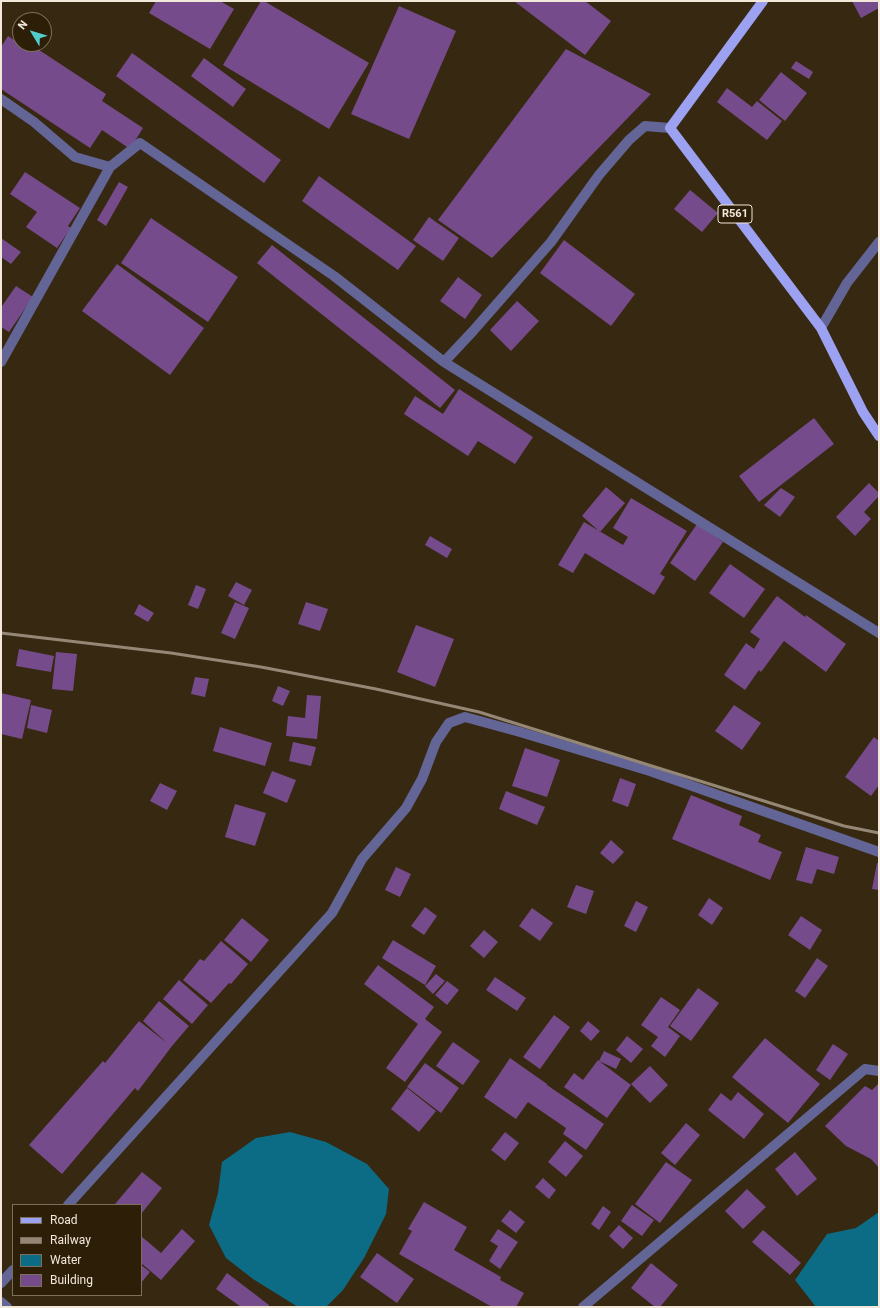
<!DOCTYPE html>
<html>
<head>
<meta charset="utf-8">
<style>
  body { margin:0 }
  #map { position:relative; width:880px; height:1308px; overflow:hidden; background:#372811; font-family:Roboto,sans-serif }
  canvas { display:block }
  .frame { position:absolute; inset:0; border:2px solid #f2e8da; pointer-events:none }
  .legend { position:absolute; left:12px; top:1204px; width:130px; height:92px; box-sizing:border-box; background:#2d1e07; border:1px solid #7c6f5b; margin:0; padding:5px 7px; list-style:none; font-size:12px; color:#f2e8da }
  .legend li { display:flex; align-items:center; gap:8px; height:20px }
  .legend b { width:20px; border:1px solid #7c6f5b }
  .north { position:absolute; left:12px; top:12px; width:40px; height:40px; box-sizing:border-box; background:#2d1e07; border:1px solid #7c6f5b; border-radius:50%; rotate:308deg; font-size:11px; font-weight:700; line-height:16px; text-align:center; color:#f2e8da }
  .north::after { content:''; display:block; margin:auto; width:14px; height:18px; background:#52cdcc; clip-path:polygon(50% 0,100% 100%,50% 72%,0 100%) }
</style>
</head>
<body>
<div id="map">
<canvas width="880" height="1308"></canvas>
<div class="frame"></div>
<ul class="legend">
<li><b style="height:5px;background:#9da1f1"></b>Road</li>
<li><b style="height:5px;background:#948775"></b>Railway</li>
<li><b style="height:11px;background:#0c6c85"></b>Water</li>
<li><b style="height:11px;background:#764b8b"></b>Building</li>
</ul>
<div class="north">N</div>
</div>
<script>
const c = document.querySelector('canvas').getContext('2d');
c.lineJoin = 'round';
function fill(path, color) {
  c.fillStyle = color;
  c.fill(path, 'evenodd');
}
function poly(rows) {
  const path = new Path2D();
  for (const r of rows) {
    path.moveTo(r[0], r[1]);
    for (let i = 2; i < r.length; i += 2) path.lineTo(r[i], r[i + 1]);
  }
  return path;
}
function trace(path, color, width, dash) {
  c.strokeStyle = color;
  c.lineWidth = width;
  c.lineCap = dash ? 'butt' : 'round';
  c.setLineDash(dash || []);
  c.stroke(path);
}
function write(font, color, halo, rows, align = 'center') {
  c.font = font + ' Roboto,sans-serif';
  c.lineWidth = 3;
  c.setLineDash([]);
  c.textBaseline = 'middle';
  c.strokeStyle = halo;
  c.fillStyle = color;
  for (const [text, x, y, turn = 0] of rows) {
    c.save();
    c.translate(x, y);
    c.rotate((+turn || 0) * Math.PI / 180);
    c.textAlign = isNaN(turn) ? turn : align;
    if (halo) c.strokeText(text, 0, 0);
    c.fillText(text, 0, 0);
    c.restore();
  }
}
fill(poly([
  [290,1132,326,1142,367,1164,389,1189,386,1214,364,1258,343,1290,326,1307,298,1307,253,1279,226,1258,209,1225,218,1193,222,1162,256,1138],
  [879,1212,879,1307,816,1307,795,1280,827,1234,856,1228]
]), '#0c6c85');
fill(poly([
  [156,1,220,1,234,9,210,49,149,13],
  [261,1,264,1,369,63,329,129,223,65],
  [514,1,585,1,611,21,585,55],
  [852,1,879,1,879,8,861,18],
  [399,6,456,31,409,139,351,114],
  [8,36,26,48,30,44,106,94,102,101,143,128,130,149,102,130,90,148,1,89,1,47],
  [566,49,651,94,492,258,438,220],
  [132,53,281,160,264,183,116,76],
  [204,58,246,89,233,107,191,76],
  [796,61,813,72,809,79,791,68],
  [781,72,807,93,785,121,759,100],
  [727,88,752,107,757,101,782,121,767,140,717,102],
  [25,172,80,208,68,226,71,228,57,248,26,227,37,212,10,194],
  [319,176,416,246,398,270,302,201],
  [119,182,128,187,106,226,97,220],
  [690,190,718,213,702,232,674,209],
  [429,217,459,238,443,261,413,240],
  [151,218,238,277,208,322,121,263],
  [1,238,21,252,11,264,1,257],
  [564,240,635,294,611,326,540,273],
  [272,245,455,390,440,408,257,263],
  [117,264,204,328,170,375,82,311],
  [458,277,482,295,465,319,440,301],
  [16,286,33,297,9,332,1,327,1,305,2,306],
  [517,301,539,321,511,351,490,330],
  [459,389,533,437,515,464,478,441,468,456,404,414,415,396,443,414],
  [814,418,834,444,759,502,739,476],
  [869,483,879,493,879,496,864,512,871,519,855,536,836,517],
  [606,487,625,503,600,532,582,516],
  [781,488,795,497,780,517,764,505],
  [631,498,687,531,660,574,665,577,654,595,585,553,573,573,558,565,584,522,623,545,628,537,613,528],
  [697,524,723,542,695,581,670,563],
  [430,536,452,549,447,558,425,545],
  [730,564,765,589,744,618,709,593],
  [236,582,252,590,244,605,228,596],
  [196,585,206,589,198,609,188,605],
  [777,596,805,617,806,615,846,644,826,672,784,641,761,672,759,670,745,690,724,675,746,643,754,649,760,639,750,632],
  [235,602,249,608,235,639,221,633],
  [306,602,328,609,320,631,298,624],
  [139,604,154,613,148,622,134,614],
  [416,625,454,639,435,687,397,672],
  [19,649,54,656,51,672,16,666],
  [56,652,77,654,73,691,52,689],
  [195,677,209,679,205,697,191,694],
  [278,686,290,691,283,706,272,701],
  [1,693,31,700,22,739,1,734],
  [307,695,321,696,317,739,286,736,288,716,305,718],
  [31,705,52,710,47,733,27,728],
  [734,705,761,723,742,750,715,731],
  [220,727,272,743,265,766,213,751],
  [874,737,879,741,879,785,871,796,845,777],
  [293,742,316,747,311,766,289,761],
  [525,748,560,760,547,797,512,786],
  [272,771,296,780,287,803,263,793],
  [620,778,636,784,628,807,612,801],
  [160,783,177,791,167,810,150,801],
  [506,791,545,807,537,825,499,809],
  [691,795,742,816,739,825,761,835,758,842,782,852,770,880,672,839],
  [235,804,266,813,255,846,225,837],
  [611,840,624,852,613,864,600,853],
  [806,847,839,857,834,874,817,869,812,884,796,880],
  [877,863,879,863,879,890,872,889],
  [396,867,411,874,400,897,385,890],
  [576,885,594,891,586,914,567,907],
  [709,898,723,908,712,925,698,915],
  [636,901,648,907,636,932,624,926],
  [425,907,437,916,424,935,411,926],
  [532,908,553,923,540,941,519,926],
  [801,916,822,930,810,950,788,935],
  [242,918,269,940,251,962,224,940],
  [484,930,498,942,484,958,470,946],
  [393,940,436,966,425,985,382,958],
  [221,941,248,964,231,984,229,983,211,1003,183,980,200,959,204,961],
  [817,958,828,966,805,998,795,991],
  [378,965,434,1007,425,1019,442,1032,405,1082,386,1068,418,1024,364,984],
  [436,974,445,981,433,994,425,986],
  [495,977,526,998,517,1011,486,990],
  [179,980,208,1005,192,1024,163,999],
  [447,981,459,990,447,1005,435,995],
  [698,988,719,1003,691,1041,670,1026],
  [661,997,680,1010,668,1027,680,1036,665,1057,651,1046,658,1037,641,1025],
  [159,1001,189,1026,172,1046,138,1091,135,1088,62,1174,29,1145,103,1061,105,1063,139,1021,167,1043,143,1021],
  [554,1015,570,1027,540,1069,523,1057],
  [588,1021,600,1031,591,1041,580,1031],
  [627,1036,643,1049,631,1063,616,1050],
  [765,1038,820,1084,788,1123,732,1077],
  [453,1042,480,1061,463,1085,436,1066],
  [833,1044,848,1054,830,1080,816,1070],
  [604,1051,621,1059,616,1069,599,1061,631,1085,607,1118,564,1087,574,1073,583,1080,598,1060,599,1061],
  [510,1058,547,1084,547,1085,604,1124,586,1150,563,1134,566,1128,528,1102,516,1119,484,1097],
  [425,1063,459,1088,441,1113,407,1087],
  [650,1066,668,1085,650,1103,631,1084],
  [879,1083,879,1168,871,1159,846,1146,825,1126,865,1086,872,1090],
  [407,1088,436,1111,419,1132,391,1109],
  [738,1092,764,1114,744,1139,708,1110,721,1093,731,1101],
  [686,1123,700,1135,675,1165,661,1153],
  [505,1132,519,1143,505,1161,491,1150],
  [565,1141,583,1156,566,1177,548,1162],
  [795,1152,817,1179,797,1196,775,1169],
  [666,1162,692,1180,660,1223,635,1204],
  [142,1172,162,1188,141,1214,141,1205,117,1205,115,1204],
  [543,1178,556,1190,549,1199,535,1187],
  [747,1189,766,1207,743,1229,725,1211],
  [424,1202,467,1227,454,1250,501,1277,500,1280,524,1293,516,1307,492,1307,399,1254,412,1231,408,1229],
  [632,1205,654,1220,642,1236,621,1221],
  [603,1206,611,1212,599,1230,591,1224],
  [510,1210,525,1222,516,1233,501,1221],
  [619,1225,633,1238,623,1249,609,1236],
  [182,1229,195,1241,161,1280,141,1263,141,1236,161,1253],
  [498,1229,518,1242,500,1269,489,1261,498,1246,490,1241],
  [763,1230,801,1263,790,1275,752,1242],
  [377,1253,414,1279,397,1303,360,1277],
  [651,1263,678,1285,660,1307,655,1307,631,1288],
  [141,1265,150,1272,141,1283],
  [227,1273,269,1305,268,1307,241,1307,216,1289]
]), '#764b8b');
trace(poly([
  [1,99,34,122,75,157,110,167],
  [821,328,847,283,879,242],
  [1,362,110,167,140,143,334,276,444,362,879,633],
  [444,362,473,331,551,242,599,175,629,140,645,126,670,128],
  [68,1205,332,913,362,859,406,808,422,779,436,742,449,723,465,717,520,732,650,771,879,852],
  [1,1283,13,1270],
  [1,1302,7,1307],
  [583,1307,865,1069,879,1071]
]), '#636596', 10);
trace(poly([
  [763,1,670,128,821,328,863,412,879,436]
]), '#9da1f1', 10);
trace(poly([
  [1,633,171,653,261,667,376,689,479,712,844,826,879,833]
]), '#948775', 3);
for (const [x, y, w] of [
  [735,214,34]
]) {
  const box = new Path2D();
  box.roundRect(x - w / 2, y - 9, w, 18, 3);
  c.fillStyle = '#2d1e07';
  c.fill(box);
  trace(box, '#f2e8da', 1);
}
write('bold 11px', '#f2e8da', null, [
  ["R561",735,214]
]);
</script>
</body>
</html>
